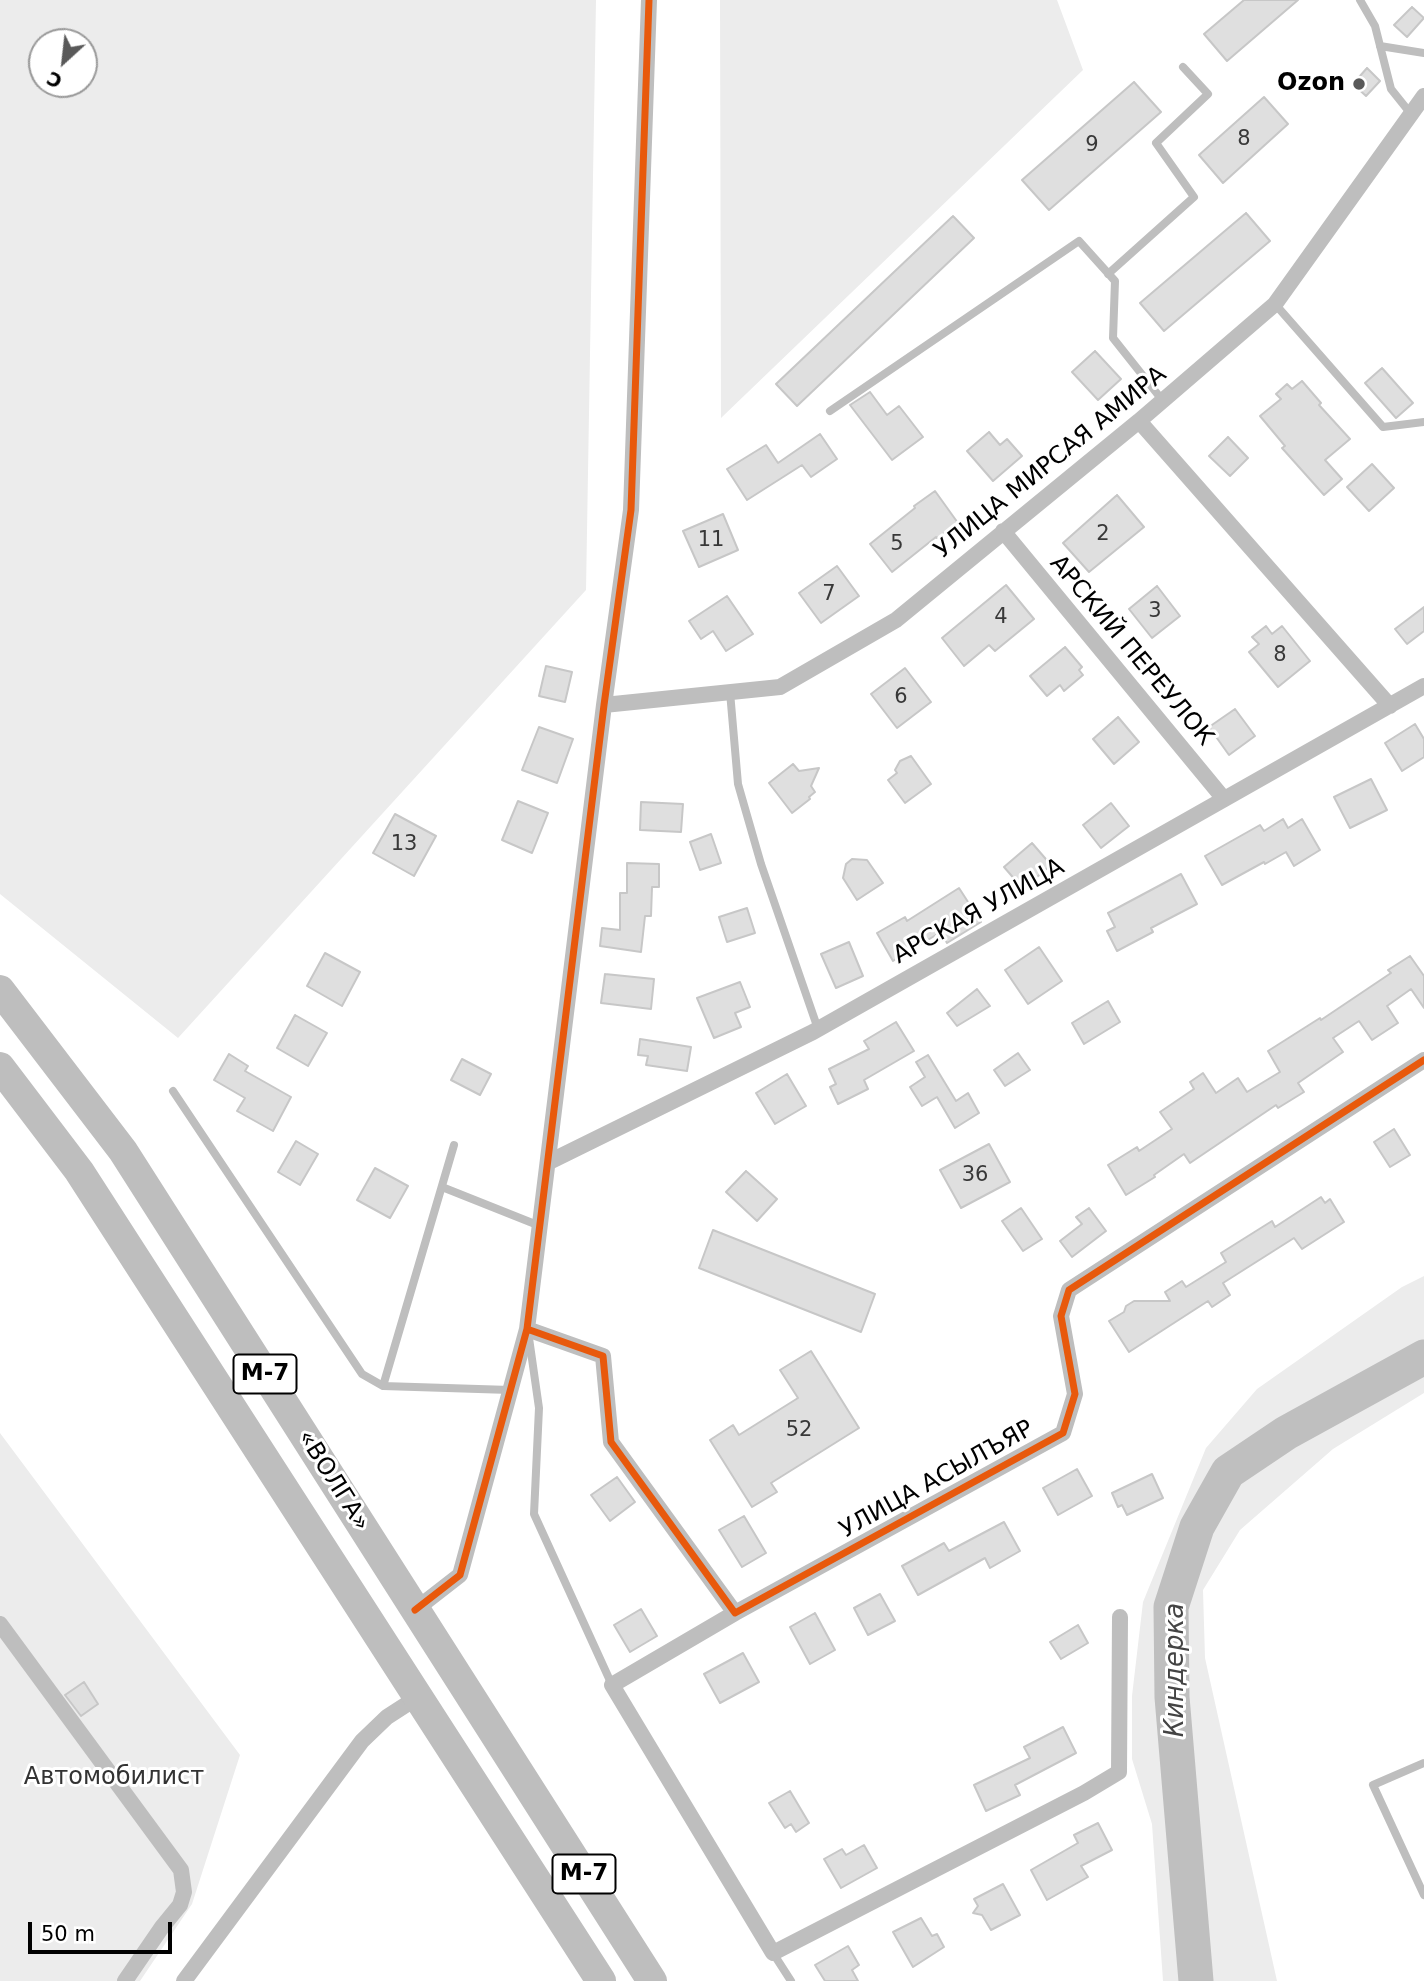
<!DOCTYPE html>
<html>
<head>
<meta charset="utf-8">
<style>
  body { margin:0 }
  #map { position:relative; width:1424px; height:1981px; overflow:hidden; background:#fff; font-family:"DejaVu Sans",sans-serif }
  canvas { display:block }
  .north { position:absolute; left:28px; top:28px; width:70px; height:70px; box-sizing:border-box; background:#fff; border:2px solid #999; border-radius:50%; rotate:207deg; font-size:19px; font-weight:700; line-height:28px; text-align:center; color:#000 }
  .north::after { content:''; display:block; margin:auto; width:24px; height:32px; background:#595959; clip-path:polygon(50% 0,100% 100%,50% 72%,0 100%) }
  .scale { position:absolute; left:28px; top:1922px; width:144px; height:32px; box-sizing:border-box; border:4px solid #000; border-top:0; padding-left:9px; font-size:21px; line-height:24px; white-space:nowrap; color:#000; -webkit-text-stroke:5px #fff; paint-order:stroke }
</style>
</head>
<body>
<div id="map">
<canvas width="1424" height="1981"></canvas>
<div class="north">С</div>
<div class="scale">50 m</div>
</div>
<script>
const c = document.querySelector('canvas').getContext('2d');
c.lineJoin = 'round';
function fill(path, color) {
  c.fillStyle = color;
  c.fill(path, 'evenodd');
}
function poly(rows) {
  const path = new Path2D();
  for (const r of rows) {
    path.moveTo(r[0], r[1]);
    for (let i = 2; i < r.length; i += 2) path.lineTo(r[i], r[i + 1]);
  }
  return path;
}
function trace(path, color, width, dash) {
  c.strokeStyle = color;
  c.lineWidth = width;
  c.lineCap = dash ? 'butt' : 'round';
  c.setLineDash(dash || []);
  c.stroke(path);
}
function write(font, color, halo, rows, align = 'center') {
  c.font = font + ' "DejaVu Sans",sans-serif';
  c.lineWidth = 6;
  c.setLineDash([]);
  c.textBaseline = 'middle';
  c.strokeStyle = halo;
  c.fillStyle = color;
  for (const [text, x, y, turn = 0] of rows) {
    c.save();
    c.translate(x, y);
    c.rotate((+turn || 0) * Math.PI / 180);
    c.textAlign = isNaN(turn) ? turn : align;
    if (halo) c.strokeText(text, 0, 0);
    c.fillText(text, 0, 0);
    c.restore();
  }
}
fill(poly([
  [0,0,596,0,586,590,178,1038,0,894],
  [42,42,84,42,84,84,42,84],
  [720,0,1057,0,1083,70,721,418],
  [1424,1276,1424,1393,1333,1449,1240,1530,1203,1590,1205,1658,1277,1981,1163,1981,1152,1824,1132,1759,1132,1696,1143,1602,1206,1448,1257,1389,1402,1287],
  [0,1433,240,1755,192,1904,140,1981,0,1981]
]), '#ececec');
trace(poly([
  [1196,1981,1172,1697,1171,1607,1197,1527,1228,1472,1286,1433,1424,1357]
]), '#bfbfbf', 35);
const building = poly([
  [1244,0,1298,0,1227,61,1204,34,1244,0],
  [1412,7,1424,18,1407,37,1394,25,1412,7],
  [1367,68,1380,81,1366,96,1353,84,1367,68],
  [1134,82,1161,112,1049,210,1022,180,1134,82],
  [1264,97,1288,124,1223,183,1199,155,1264,97],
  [1246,213,1270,241,1164,331,1140,303,1246,213],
  [953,216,974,238,797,406,776,384,953,216],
  [1095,351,1121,379,1098,400,1072,372,1095,351],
  [1382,368,1413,403,1396,418,1365,383,1382,368],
  [1302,381,1321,403,1319,405,1350,439,1325,460,1342,479,1324,495,1282,448,1285,446,1260,416,1281,399,1276,394,1287,384,1292,389,1302,381],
  [870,392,887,415,899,406,923,437,892,460,850,405,870,392],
  [989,432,1000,445,1007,439,1022,456,993,481,967,451,989,432],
  [820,434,837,459,811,477,802,465,747,500,727,469,766,445,778,463,820,434],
  [1228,437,1248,458,1230,476,1209,456,1228,437],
  [1372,464,1394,488,1369,511,1347,487,1372,464],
  [935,491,958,523,937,538,936,537,892,572,870,544,915,508,914,506,935,491],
  [1117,495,1144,527,1089,572,1063,543,1117,495],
  [723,514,738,550,699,567,683,531,723,514],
  [837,566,859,596,821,623,799,593,837,566],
  [1006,585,1034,619,995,651,989,645,964,666,942,638,1006,585],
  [1157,586,1180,616,1152,638,1129,609,1157,586],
  [727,596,753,634,726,651,713,631,701,639,689,621,727,596],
  [1424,607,1424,631,1407,644,1395,629,1424,607],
  [1266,626,1272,634,1282,626,1310,661,1278,687,1249,652,1259,644,1252,637,1266,626],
  [1065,647,1082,667,1079,670,1083,675,1064,691,1060,685,1047,696,1030,676,1065,647],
  [546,666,572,672,565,702,539,696,546,666],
  [905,668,931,702,897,728,871,694,905,668],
  [1235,709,1255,736,1229,755,1209,727,1235,709],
  [1118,717,1139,742,1114,764,1093,739,1118,717],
  [1415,724,1424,739,1424,757,1402,771,1385,743,1415,724],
  [539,727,573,739,557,783,522,770,539,727],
  [911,756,931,784,905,803,888,780,897,773,895,770,900,761,911,756],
  [793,764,799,771,819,768,811,786,815,792,809,797,810,799,792,813,769,783,793,764],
  [1371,779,1387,810,1350,828,1334,797,1371,779],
  [518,801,548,813,532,853,502,840,518,801],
  [641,802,683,804,681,832,640,830,641,802],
  [1111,803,1129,826,1101,848,1083,825,1111,803],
  [395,814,436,836,414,876,373,853,395,814],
  [1283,819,1288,828,1302,819,1320,850,1294,866,1286,852,1265,864,1264,862,1222,885,1205,856,1260,825,1264,831,1283,819],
  [711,834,721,863,700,870,690,842,711,834],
  [1032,843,1051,865,1023,889,1004,867,1032,843],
  [852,859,867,860,883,883,857,900,843,878,846,864,852,859],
  [627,863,659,864,659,887,652,887,651,916,645,916,641,952,600,946,602,928,620,930,620,893,627,893,627,863],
  [1181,874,1197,904,1151,928,1153,932,1117,951,1107,931,1115,927,1108,913,1181,874],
  [959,888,981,922,947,943,941,932,893,961,877,933,905,917,907,921,959,888],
  [747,908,755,933,727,942,719,917,747,908],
  [849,942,863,976,836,988,821,954,849,942],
  [1039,947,1062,981,1028,1004,1005,970,1039,947],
  [325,953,360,972,342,1006,307,986,325,953],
  [1410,956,1424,976,1424,1008,1411,989,1387,1006,1398,1023,1372,1040,1359,1021,1333,1038,1343,1052,1298,1083,1304,1092,1278,1108,1276,1105,1190,1163,1184,1154,1154,1175,1155,1177,1126,1195,1108,1165,1137,1147,1139,1151,1172,1129,1160,1112,1194,1089,1190,1082,1203,1073,1216,1093,1238,1078,1247,1092,1280,1072,1268,1051,1320,1018,1321,1020,1391,973,1388,970,1410,956],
  [605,974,654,979,651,1009,601,1003,605,974],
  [740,982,750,1007,735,1013,741,1027,714,1038,697,998,740,982],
  [977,989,990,1006,957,1026,947,1013,977,989],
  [1108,1001,1120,1022,1084,1044,1072,1023,1108,1001],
  [295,1015,327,1033,308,1066,277,1048,295,1015],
  [896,1022,914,1051,864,1080,868,1089,838,1104,830,1087,836,1084,829,1069,869,1049,864,1041,896,1022],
  [640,1039,691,1047,687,1071,646,1065,648,1056,638,1055,640,1039],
  [1018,1053,1030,1070,1005,1086,994,1070,1018,1053],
  [229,1054,248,1066,245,1071,291,1097,273,1131,237,1111,245,1098,214,1080,229,1054],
  [928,1055,956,1101,968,1093,979,1113,955,1128,937,1097,922,1106,910,1087,925,1077,916,1062,928,1055],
  [462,1059,491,1074,480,1095,451,1080,462,1059],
  [787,1074,806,1106,775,1124,756,1093,787,1074],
  [1394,1129,1410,1155,1390,1167,1374,1142,1394,1129],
  [296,1141,318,1154,300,1185,278,1172,296,1141],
  [989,1144,1010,1182,961,1208,940,1170,989,1144],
  [375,1168,408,1186,390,1218,357,1200,375,1168],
  [746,1171,777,1199,757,1221,726,1192,746,1171],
  [1321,1197,1325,1203,1330,1199,1344,1222,1302,1249,1294,1238,1223,1283,1230,1295,1212,1307,1208,1301,1129,1352,1109,1321,1124,1312,1126,1306,1134,1301,1170,1301,1165,1292,1182,1281,1186,1287,1226,1262,1221,1253,1272,1221,1275,1227,1321,1197],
  [1021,1208,1042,1239,1023,1251,1002,1221,1021,1208],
  [1089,1208,1106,1231,1072,1257,1060,1241,1082,1224,1076,1217,1089,1208],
  [713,1230,875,1294,861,1332,699,1268,713,1230],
  [811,1351,859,1428,771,1483,777,1492,752,1507,710,1440,733,1425,739,1435,798,1398,780,1370,811,1351],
  [1077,1469,1092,1496,1058,1515,1043,1488,1077,1469],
  [1152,1474,1163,1498,1127,1515,1122,1505,1118,1507,1112,1493,1152,1474],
  [617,1477,635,1502,610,1521,591,1495,617,1477],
  [744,1516,766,1553,742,1567,719,1530,744,1516],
  [1004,1522,1020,1551,990,1568,985,1558,918,1595,902,1566,944,1543,949,1551,1004,1522],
  [880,1594,895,1621,868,1635,854,1608,880,1594],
  [641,1609,657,1636,630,1652,614,1625,641,1609],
  [815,1613,835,1650,810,1664,790,1627,815,1613],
  [1078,1625,1088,1643,1061,1659,1050,1642,1078,1625],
  [743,1653,759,1682,720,1703,704,1674,743,1653],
  [84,1682,98,1704,81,1716,65,1695,84,1682],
  [1063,1727,1076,1753,1015,1785,1020,1795,986,1811,974,1785,1030,1758,1024,1747,1063,1727],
  [790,1791,809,1823,796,1832,791,1824,785,1828,769,1803,790,1791],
  [1098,1823,1112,1850,1081,1866,1088,1877,1047,1900,1031,1870,1078,1843,1074,1835,1098,1823],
  [864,1845,877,1868,841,1888,824,1859,842,1849,846,1855,864,1845],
  [1003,1884,1020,1915,991,1930,982,1915,973,1913,978,1906,974,1899,1003,1884],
  [921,1918,932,1936,937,1934,944,1947,913,1967,893,1932,921,1918],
  [848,1946,859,1965,852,1970,858,1981,825,1981,815,1965,848,1946]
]);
fill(building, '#dfdfdf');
trace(building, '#c7c7c7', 2);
trace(poly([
  [1360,0,1375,26,1391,89,1411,114],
  [1380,46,1424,53],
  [1108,274,1194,197,1156,143,1208,94,1183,67],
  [1275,304,1383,427,1424,422],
  [830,411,1079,241,1115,281,1113,338,1163,401],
  [730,692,738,784,761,864,818,1029],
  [173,1091,362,1374,383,1386,510,1390],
  [442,1187,540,1226],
  [529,1338,539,1408,534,1514,612,1685],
  [383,1386,454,1145],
  [1424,1763,1373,1785,1424,1895],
  [773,1953,791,1981]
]), '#bebebe', 8);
trace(poly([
  [1139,421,1390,706],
  [1003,531,1224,799],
  [604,705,780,687,896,620,1139,421,1275,304,1424,96],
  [549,1162,813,1032,1424,686],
  [527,1329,603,1356,611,1442,735,1613,1063,1433,1075,1394,1061,1316,1069,1290,1424,1060],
  [415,1610,460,1575,527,1329,604,705,631,510,649,0],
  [735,1613,612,1685,773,1953,1084,1793,1119,1772,1120,1617],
  [0,1624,181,1870,184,1892,180,1905,162,1927,125,1981],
  [184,1981,362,1741,387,1717,418,1697]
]), '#bebebe', 16);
trace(poly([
  [0,990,123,1151,652,1981],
  [0,1067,79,1171,601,1981]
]), '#bebebe', 30);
trace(poly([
  [527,1329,603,1356,611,1442,735,1613,1063,1433,1075,1394,1061,1316,1069,1290,1424,1060],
  [415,1610,460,1575,527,1329,604,705,631,510,649,0]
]), '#e8590c', 7);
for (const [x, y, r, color] of [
  [1359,84,7,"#595959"]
]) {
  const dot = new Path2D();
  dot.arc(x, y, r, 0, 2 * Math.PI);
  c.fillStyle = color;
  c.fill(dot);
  trace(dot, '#fff', 2.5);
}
write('21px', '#383838', null, [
  ["8",1244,140],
  ["9",1092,146],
  ["2",1103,535],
  ["11",711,541],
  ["5",897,545],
  ["7",829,595],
  ["3",1155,612],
  ["4",1001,618],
  ["8",1280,656],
  ["6",901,698],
  ["13",404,845],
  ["36",975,1176],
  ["52",799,1431]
]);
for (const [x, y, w] of [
  [265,1374,63],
  [584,1874,63]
]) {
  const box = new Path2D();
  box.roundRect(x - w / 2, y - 19.5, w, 39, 5);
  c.fillStyle = '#fff';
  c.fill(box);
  trace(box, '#000', 2);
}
write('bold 23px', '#000', null, [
  ["М-7",265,1374],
  ["М-7",584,1874]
]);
write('bold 24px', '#000', '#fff', [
  ["Ozon",1345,84]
], 'right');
write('24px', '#000', '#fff', [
  ["УЛИЦА МИРСАЯ АМИРА",1051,463,-39],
  ["АРСКИЙ ПЕРЕУЛОК",1131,651,50],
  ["АРСКАЯ УЛИЦА",979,912,-29],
  ["УЛИЦА АСЫЛЪЯР",937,1480,-29],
  ["«ВОЛГА»",333,1481,58]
]);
write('24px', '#333', '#fff', [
  ["Автомобилист",114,1778]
]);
write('italic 26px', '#444', '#fff', [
  ["Киндерка",1176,1670,-90]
]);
</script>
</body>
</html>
